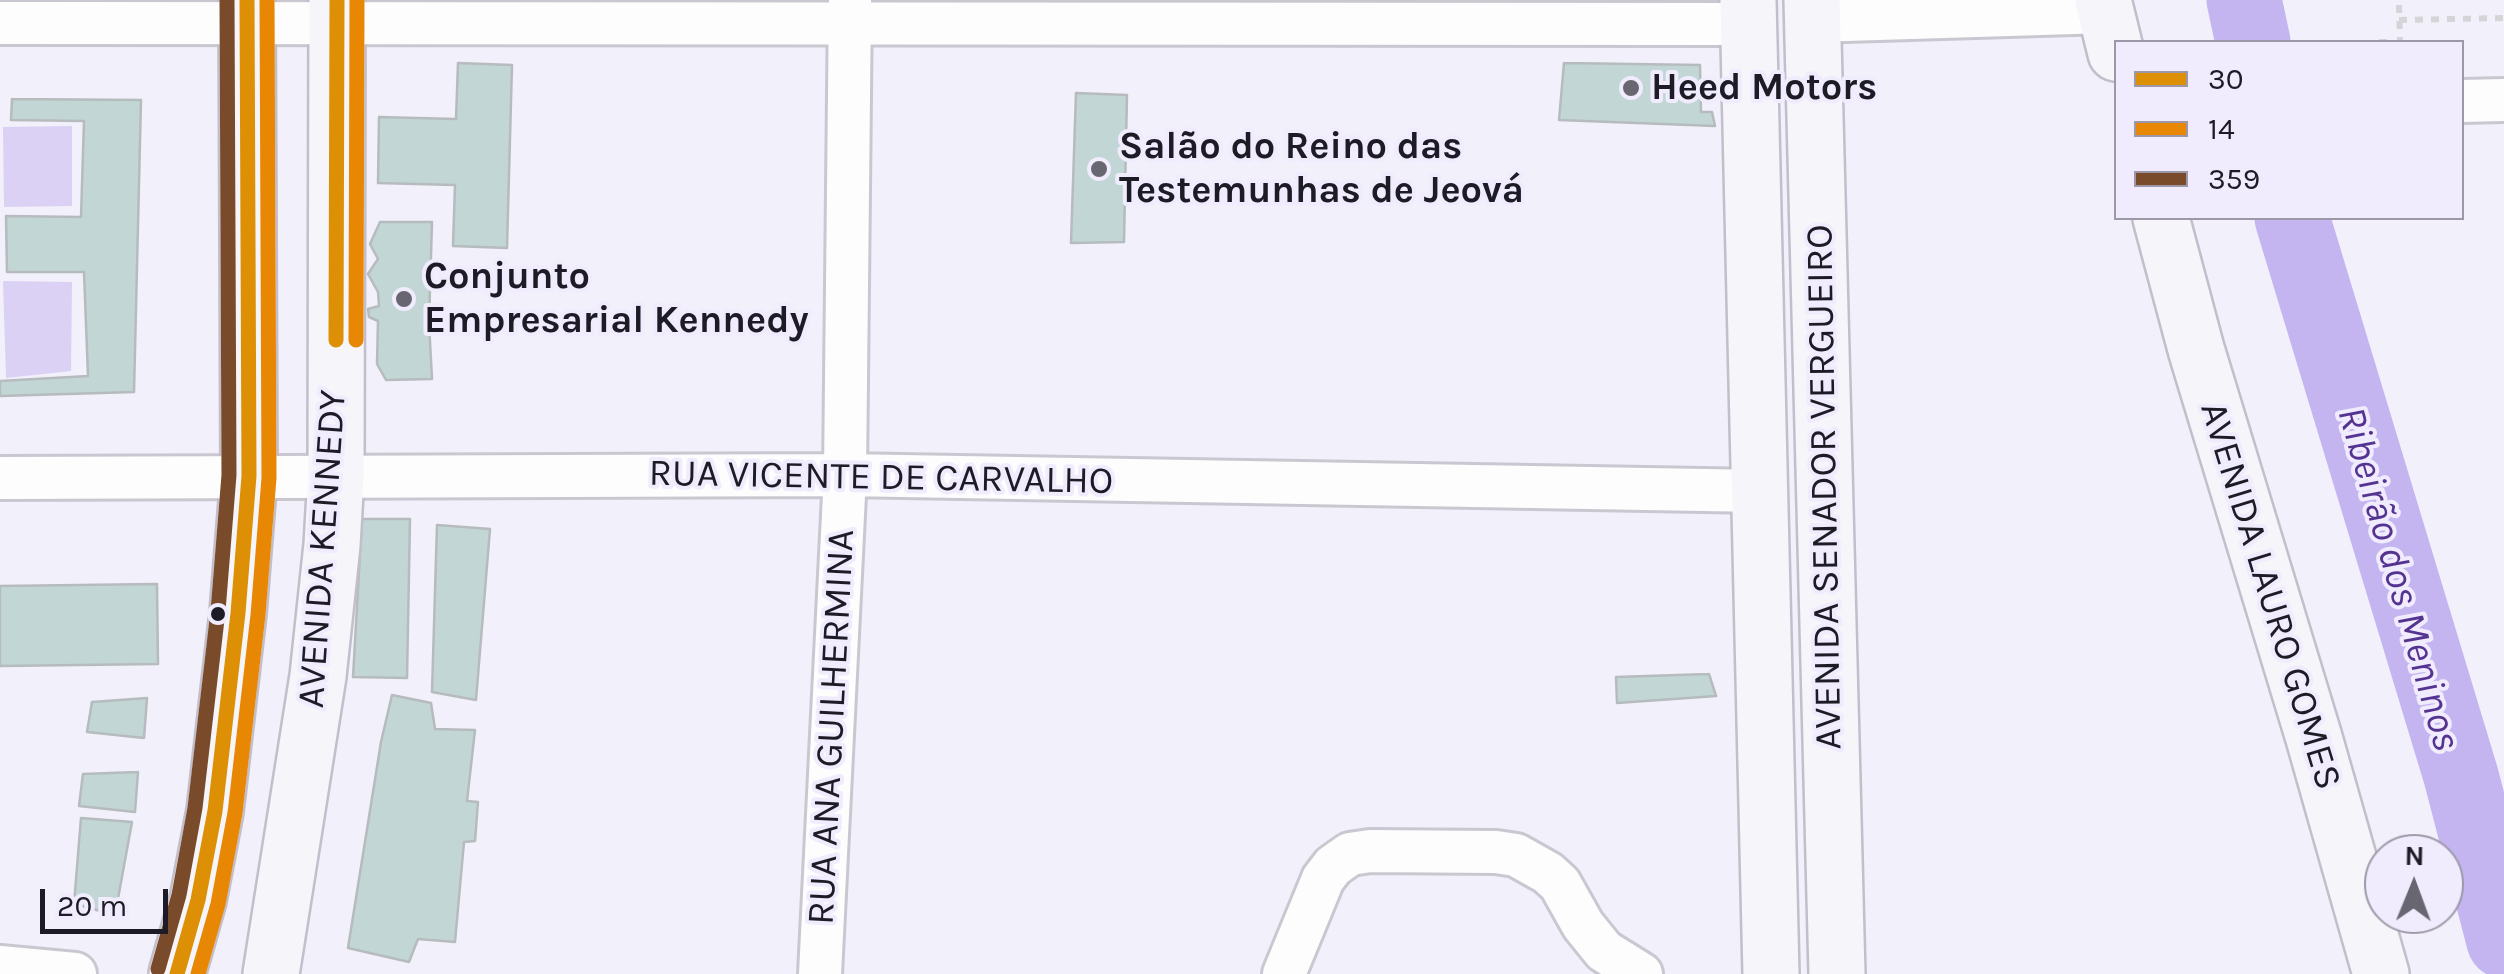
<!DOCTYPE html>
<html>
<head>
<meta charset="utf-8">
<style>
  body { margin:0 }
  #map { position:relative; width:2504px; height:974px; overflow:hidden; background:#f2f0fa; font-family:Karla,sans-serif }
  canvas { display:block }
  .legend { position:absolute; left:2114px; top:40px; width:350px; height:180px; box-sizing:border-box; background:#f0ecfe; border:2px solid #9c98a7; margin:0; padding:12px 18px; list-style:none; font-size:30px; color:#1d1b25 }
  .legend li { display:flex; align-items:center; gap:20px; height:50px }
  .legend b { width:50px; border:2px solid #9c98a7 }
  .north { position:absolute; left:2364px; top:834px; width:100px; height:100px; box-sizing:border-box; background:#f0ecfe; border:2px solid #9c98a7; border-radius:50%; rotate:1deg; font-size:28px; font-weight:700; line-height:40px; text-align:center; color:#1d1b25 }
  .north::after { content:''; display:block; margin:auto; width:35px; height:45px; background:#686670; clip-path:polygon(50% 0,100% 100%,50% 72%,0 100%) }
  .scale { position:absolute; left:40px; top:889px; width:128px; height:45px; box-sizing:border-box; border:5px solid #1d1b25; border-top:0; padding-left:12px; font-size:30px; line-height:35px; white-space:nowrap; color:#1d1b25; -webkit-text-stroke:8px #f0ecfe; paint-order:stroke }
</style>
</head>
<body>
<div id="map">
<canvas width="2504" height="974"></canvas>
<ul class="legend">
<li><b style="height:12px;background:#dd9006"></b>30</li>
<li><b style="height:12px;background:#e88704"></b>14</li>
<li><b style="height:12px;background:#7a4b2a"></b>359</li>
</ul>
<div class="north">N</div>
<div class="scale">20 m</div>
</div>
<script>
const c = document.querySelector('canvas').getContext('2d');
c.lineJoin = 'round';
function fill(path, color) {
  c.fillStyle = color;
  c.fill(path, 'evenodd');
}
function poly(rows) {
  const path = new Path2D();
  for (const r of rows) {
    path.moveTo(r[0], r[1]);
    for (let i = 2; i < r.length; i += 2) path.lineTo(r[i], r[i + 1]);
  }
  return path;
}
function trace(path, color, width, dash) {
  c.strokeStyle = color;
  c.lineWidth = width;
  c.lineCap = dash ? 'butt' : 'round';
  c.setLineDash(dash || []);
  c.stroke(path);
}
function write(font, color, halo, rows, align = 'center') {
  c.font = font + ' Karla,sans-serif';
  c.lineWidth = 8;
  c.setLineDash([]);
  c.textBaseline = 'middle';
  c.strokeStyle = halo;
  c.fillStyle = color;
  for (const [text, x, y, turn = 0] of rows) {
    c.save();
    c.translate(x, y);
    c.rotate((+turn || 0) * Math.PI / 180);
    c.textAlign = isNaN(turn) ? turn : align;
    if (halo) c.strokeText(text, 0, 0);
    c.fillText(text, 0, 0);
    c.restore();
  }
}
fill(poly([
  [72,126,72,206,4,207,3,127],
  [3,281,72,282,71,371,6,378]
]), '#dad1f4');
trace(poly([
  [2244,0,2253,42],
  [2292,218,2461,776,2504,941]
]), '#c4b4f0', 75);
const building = poly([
  [458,63,512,65,507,248,453,246,455,185,378,183,379,117,456,119,458,63],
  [1564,63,1700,65,1701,112,1712,112,1715,126,1559,120,1564,63],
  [1076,93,1127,95,1124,242,1071,243,1076,93],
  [12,99,141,100,134,392,0,396,0,381,88,376,84,272,7,272,6,216,81,217,84,121,11,120,12,99],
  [380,222,432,222,429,323,432,379,386,380,377,364,378,321,369,317,368,309,379,306,378,292,368,274,378,259,370,244,380,222],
  [362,519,410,519,407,678,353,677,362,519],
  [437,525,490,529,476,700,432,692,437,525],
  [157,584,158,664,0,666,0,586,157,584],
  [1709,674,1716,696,1617,703,1616,677,1709,674],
  [392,695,431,703,435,729,475,730,467,801,478,802,475,841,464,842,455,942,418,939,409,962,348,948,381,742,392,695],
  [147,698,144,738,87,732,92,702,147,698],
  [138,772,135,812,79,806,83,774,138,772],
  [81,818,132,822,115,915,74,904,81,818]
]);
fill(building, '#c2d7d5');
trace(building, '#b6bbbe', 2.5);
const minor = poly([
  [1813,21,2106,12],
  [0,23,1748,24],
  [2462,101,2504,100],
  [0,478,845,475,1761,491],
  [0,967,75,974],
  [820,974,845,475,850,0],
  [1284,974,1323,879,1333,866,1350,854,1370,851,1496,852,1516,855,1548,873,1560,884,1583,925,1604,951,1641,974]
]);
const primary = poly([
  [1748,0,1771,974],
  [1812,0,1837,974],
  [2103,0,2116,53],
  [2161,218,2196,349,2314,738,2381,974],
  [177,974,198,900,215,811,238,613,249,476,247,0],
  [271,974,318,676,332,545,336,476,337,0]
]);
trace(minor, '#cac7d1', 48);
trace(primary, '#c2becb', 60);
trace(poly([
  [2399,5,2400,42],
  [2399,20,2504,18],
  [2379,42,2387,42]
]), '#d5d5d7', 6, [8, 8]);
trace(minor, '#fdfdfe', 42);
trace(primary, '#f6f5fa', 55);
trace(poly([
  [336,340,337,0],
  [177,974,198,900,215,811,238,613,249,476,247,0]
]), '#dd9006', 15);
trace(poly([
  [356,340,357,0],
  [198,974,218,904,235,813,258,615,269,478,267,0]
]), '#e88704', 15);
trace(poly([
  [158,969,179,895,195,808,218,611,229,475,227,0]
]), '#7a4b2a', 15);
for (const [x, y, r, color] of [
  [1631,88,10,"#686670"],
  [1099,169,10,"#686670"],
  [404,299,10,"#686670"],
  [218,614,9,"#1d1b25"]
]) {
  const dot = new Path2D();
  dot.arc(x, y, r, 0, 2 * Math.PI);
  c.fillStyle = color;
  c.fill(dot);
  trace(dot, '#f0ecfe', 4);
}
write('bold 38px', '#1d1b25', '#f0ecfe', [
  ["Heed Motors",1651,88],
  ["Salão do Reino das",1119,147],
  ["Testemunhas de Jeová",1119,191],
  ["Conjunto",424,277],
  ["Empresarial Kennedy",424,321]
], 'left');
write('38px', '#1d1b25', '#f0ecfe', [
  ["RUA VICENTE DE CARVALHO",881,478,1],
  ["AVENIDA SENADOR VERGUEIRO",1825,487,-91],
  ["AVENIDA KENNEDY",323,549,-86],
  ["AVENIDA LAURO GOMES",2270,596,73],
  ["RUA ANA GUILHERMINA",832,727,-87]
]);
write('italic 40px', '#553390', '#f0ecfe', [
  ["Ribeirão dos Meninos",2398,579,74]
]);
</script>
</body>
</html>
